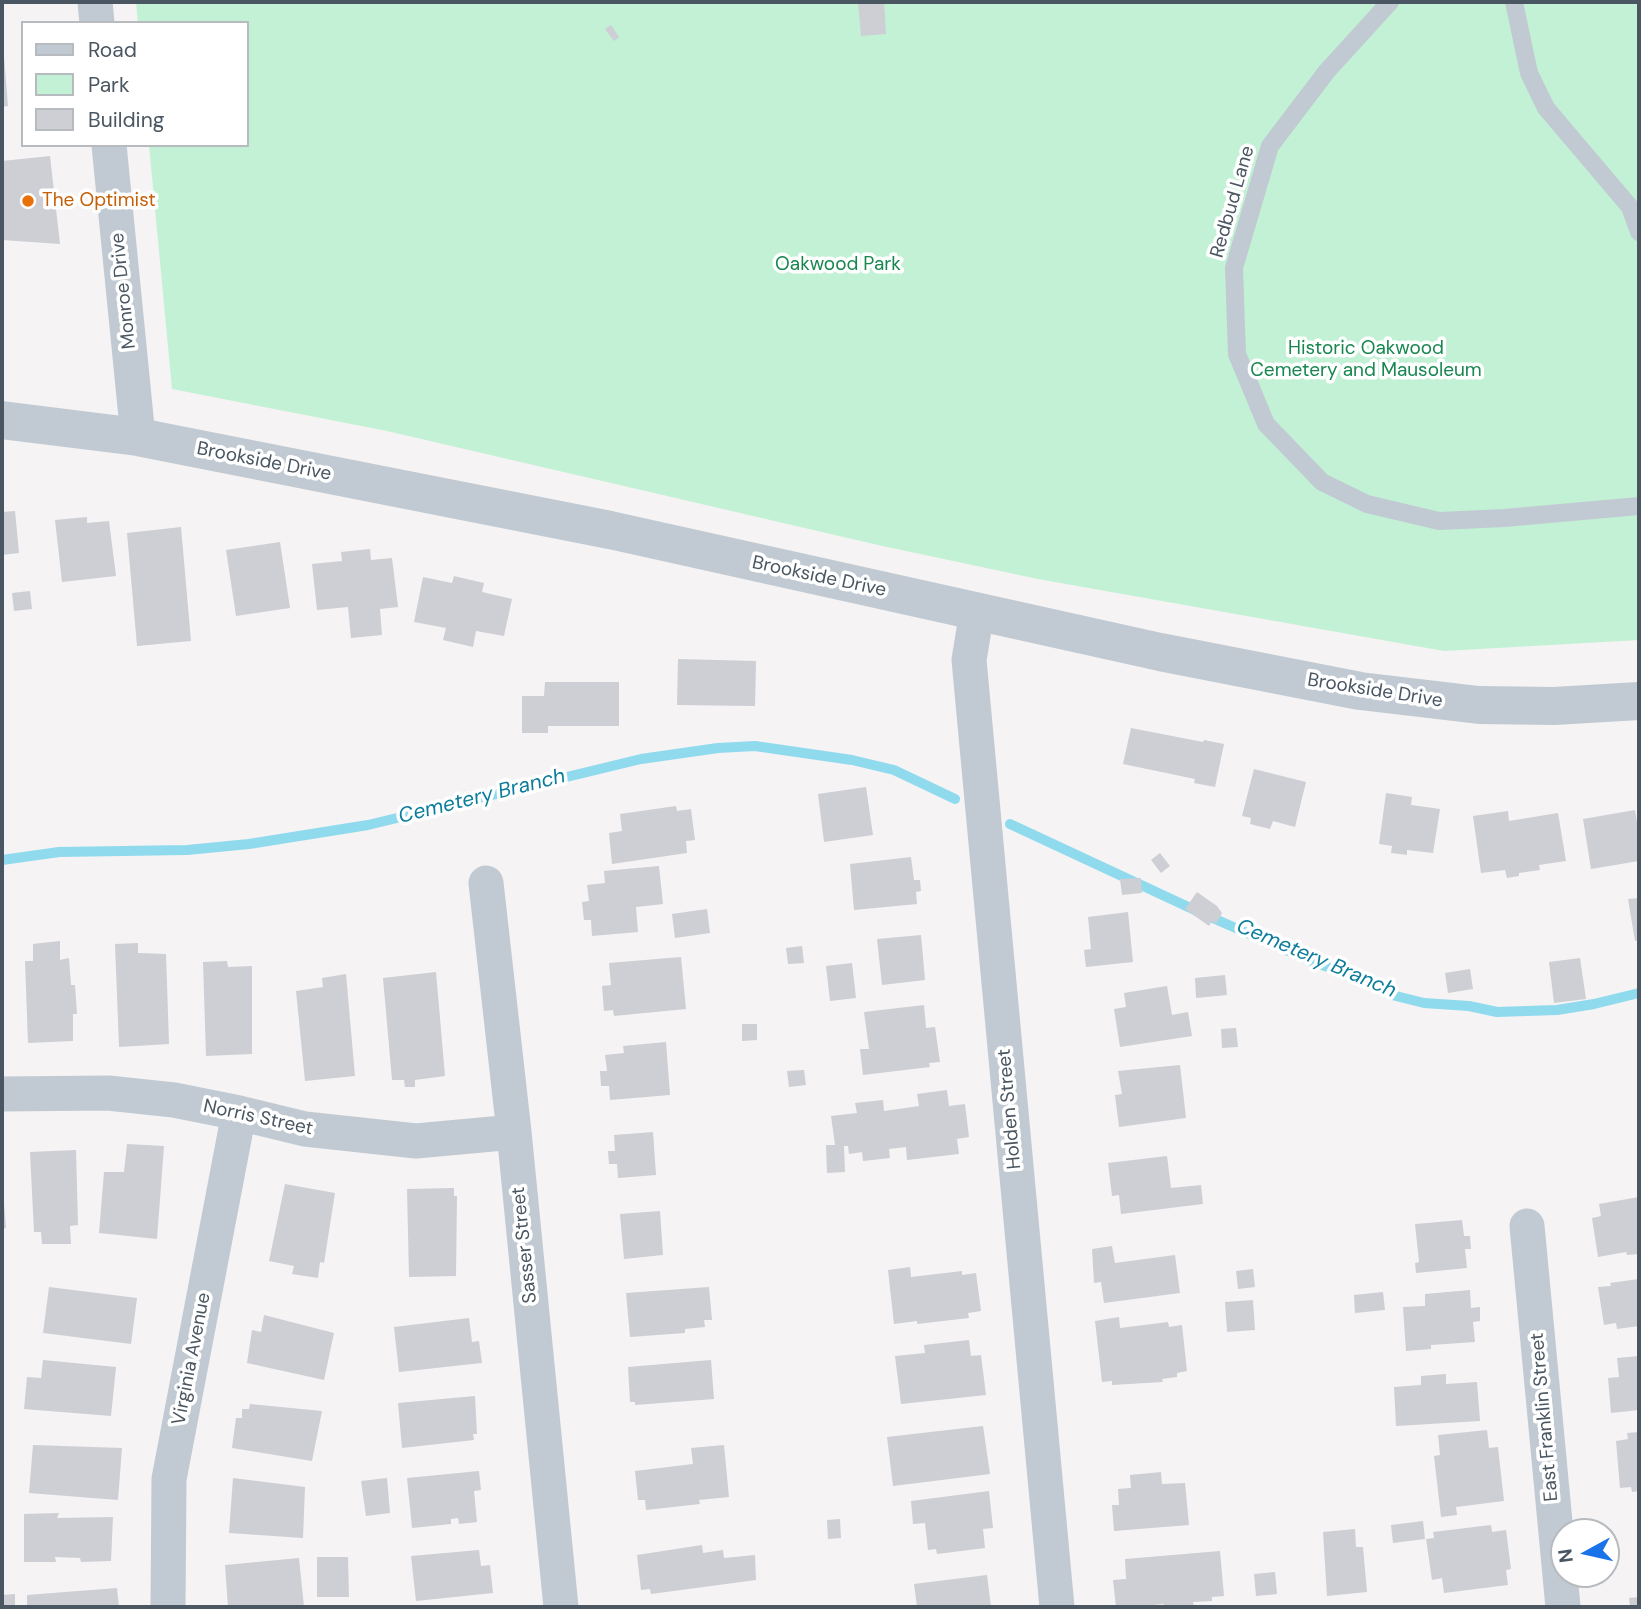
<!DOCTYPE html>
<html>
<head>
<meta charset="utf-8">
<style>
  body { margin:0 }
  #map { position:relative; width:1641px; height:1609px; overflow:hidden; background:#f5f3f3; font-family:"DM Sans",sans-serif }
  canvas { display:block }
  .frame { position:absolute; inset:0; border:4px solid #4a5661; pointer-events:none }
  .legend { position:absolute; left:21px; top:21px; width:228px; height:126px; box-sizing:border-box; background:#fff; border:2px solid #b7bbc0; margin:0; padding:9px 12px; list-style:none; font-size:21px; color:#4a5661 }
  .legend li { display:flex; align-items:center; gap:14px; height:35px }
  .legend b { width:35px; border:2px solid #b7bbc0 }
  .north { position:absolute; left:1550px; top:1518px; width:70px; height:70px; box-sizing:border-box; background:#fff; border:2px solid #b7bbc0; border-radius:50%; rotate:262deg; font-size:19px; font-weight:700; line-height:28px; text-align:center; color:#4a5661 }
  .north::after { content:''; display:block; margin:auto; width:24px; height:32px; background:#1a73e8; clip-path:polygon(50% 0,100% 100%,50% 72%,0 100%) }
</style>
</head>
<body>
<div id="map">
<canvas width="1641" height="1609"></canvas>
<div class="frame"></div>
<ul class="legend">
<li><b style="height:9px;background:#c1cad2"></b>Road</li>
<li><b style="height:19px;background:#c3f1d5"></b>Park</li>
<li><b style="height:19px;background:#cdcfd5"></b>Building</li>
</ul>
<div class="north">N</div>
</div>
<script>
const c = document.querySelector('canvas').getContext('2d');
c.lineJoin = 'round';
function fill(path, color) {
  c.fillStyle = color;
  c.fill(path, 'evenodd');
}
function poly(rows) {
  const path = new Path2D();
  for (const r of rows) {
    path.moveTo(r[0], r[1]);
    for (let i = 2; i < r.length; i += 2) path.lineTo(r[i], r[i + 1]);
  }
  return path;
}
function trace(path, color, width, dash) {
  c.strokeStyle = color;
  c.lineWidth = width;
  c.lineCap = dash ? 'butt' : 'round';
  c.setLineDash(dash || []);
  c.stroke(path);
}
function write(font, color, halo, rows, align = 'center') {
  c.font = font + ' "DM Sans",sans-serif';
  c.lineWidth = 7;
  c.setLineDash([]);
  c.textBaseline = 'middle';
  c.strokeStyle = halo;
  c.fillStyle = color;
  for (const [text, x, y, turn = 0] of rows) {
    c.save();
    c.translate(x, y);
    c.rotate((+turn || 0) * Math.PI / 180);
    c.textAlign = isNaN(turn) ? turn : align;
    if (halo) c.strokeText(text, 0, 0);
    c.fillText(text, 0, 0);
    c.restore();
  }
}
fill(poly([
  [136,2,1639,2,1639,640,1444,651,1038,579,878,545,387,431,172,389,149,145,247,145,247,23,138,23]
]), '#c3f1d5');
trace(poly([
  [1010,824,1199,912,1318,964,1355,975,1392,995,1424,1003,1469,1006,1497,1012,1557,1010,1594,1004,1639,993],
  [2,860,59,852,187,850,249,844,368,825,641,759,718,748,755,746,852,760,894,770,955,799]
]), '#90daee', 10);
fill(poly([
  [858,2,884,2,886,34,861,36],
  [611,25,619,37,614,41,605,29],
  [2,56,4,56,8,106,2,107],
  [50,156,60,244,2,240,2,161],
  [15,511,19,553,2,555,2,512],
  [87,517,87,523,109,521,116,576,62,582,55,520],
  [181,527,191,641,137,646,127,533],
  [280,542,290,608,236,616,226,550],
  [370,549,371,560,392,558,398,607,380,609,382,635,351,638,348,607,317,610,312,564,342,561,341,552],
  [454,576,484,583,482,592,512,599,504,636,476,631,473,647,443,640,446,628,414,622,423,577,452,583],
  [30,591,32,609,14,611,12,593],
  [678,659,756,661,755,706,677,705],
  [545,682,619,682,619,726,548,726,548,733,522,733,522,696,544,696],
  [1131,728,1203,742,1204,740,1224,744,1215,787,1194,783,1195,779,1123,764],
  [1254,769,1306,782,1295,827,1273,821,1270,829,1250,824,1251,818,1242,816],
  [866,787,873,835,824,842,818,794],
  [1386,793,1412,797,1411,805,1440,809,1433,853,1407,850,1407,855,1391,853,1392,846,1379,844],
  [676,806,677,811,691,809,695,840,686,841,687,853,612,864,609,833,622,831,620,814],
  [1635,810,1639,834,1639,861,1591,869,1583,819],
  [1508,811,1509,821,1558,813,1566,861,1539,865,1540,870,1519,873,1519,876,1507,878,1505,870,1481,873,1473,816],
  [1160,853,1170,866,1161,873,1151,860],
  [911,857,914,880,920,880,921,891,916,892,917,904,854,910,850,864],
  [659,866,663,904,636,907,638,932,592,936,591,920,584,920,582,902,589,901,587,885,605,883,604,871],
  [1141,878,1142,893,1122,895,1120,879],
  [1197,892,1217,906,1222,913,1216,924,1212,921,1209,926,1185,909],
  [1639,898,1639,940,1635,941,1628,899],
  [707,909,710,933,675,938,672,914],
  [1128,912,1133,962,1086,967,1084,950,1091,949,1088,917],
  [921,935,925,980,882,985,877,939],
  [60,941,60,960,69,958,71,985,75,985,77,1014,73,1014,73,1041,28,1043,25,961,33,961,33,944],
  [138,943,138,953,166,954,169,1044,119,1047,115,944],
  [802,946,804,963,788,964,786,948],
  [681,957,686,1009,614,1016,613,1010,604,1011,602,986,611,985,609,963],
  [1580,958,1586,999,1554,1003,1549,962],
  [227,961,228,967,252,966,252,1054,206,1056,203,962],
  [852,963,856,998,830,1001,826,966],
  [1470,969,1473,989,1448,993,1445,973],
  [436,972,445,1076,415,1080,415,1087,405,1087,404,1080,392,1080,383,978],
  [346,974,355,1076,305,1081,296,991,323,987,322,978],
  [1225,975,1227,995,1196,998,1195,978],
  [1167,986,1172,1015,1188,1012,1192,1036,1120,1047,1114,1009,1126,1007,1124,993],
  [924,1005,926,1028,935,1027,940,1062,929,1063,930,1067,863,1075,860,1049,869,1049,864,1012],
  [742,1024,757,1024,757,1040,742,1041],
  [1236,1028,1238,1047,1222,1048,1221,1029],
  [666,1042,670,1095,610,1100,609,1086,601,1086,600,1071,607,1071,605,1055,624,1053,623,1046],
  [1180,1065,1186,1118,1119,1127,1115,1095,1122,1094,1118,1071],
  [804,1070,806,1085,789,1087,787,1071],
  [947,1090,949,1106,965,1104,969,1137,957,1139,959,1154,907,1160,906,1147,889,1149,890,1158,863,1161,862,1152,849,1154,848,1146,844,1146,845,1172,827,1173,826,1145,835,1145,831,1116,857,1113,855,1103,883,1100,884,1111,919,1106,917,1094],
  [653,1132,656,1175,618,1178,617,1164,609,1164,608,1151,615,1151,614,1135],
  [127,1144,164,1146,157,1239,99,1233,104,1172,124,1172],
  [76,1150,78,1225,70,1226,71,1244,42,1244,41,1232,34,1232,30,1152],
  [1167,1156,1171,1188,1201,1185,1203,1204,1121,1214,1119,1195,1112,1196,1108,1163],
  [285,1184,335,1193,324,1263,320,1262,318,1278,292,1274,294,1266,269,1261],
  [454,1188,454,1196,457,1196,456,1276,409,1277,407,1189],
  [1639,1197,1639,1254,1627,1255,1626,1252,1598,1257,1592,1218,1601,1216,1599,1204],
  [2,1203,4,1203,6,1228,2,1229],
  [660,1211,663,1255,624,1259,620,1214],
  [1462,1220,1464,1236,1470,1236,1471,1249,1465,1249,1467,1268,1416,1273,1415,1263,1419,1262,1415,1224],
  [1112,1246,1115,1263,1175,1255,1180,1293,1104,1303,1101,1282,1094,1283,1092,1249],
  [910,1267,911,1277,962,1271,962,1275,976,1273,981,1311,968,1313,969,1318,917,1324,917,1321,894,1324,888,1270],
  [1253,1269,1255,1287,1238,1289,1236,1271],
  [1639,1279,1639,1326,1617,1329,1616,1323,1604,1325,1598,1287,1611,1286,1610,1283],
  [49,1287,137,1298,131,1344,43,1333],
  [709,1287,712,1320,704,1320,705,1327,685,1329,685,1333,630,1337,626,1293],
  [1470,1290,1471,1308,1480,1307,1480,1321,1473,1322,1475,1342,1431,1345,1431,1349,1406,1351,1403,1307,1425,1306,1425,1294],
  [1383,1292,1385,1310,1355,1313,1354,1295],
  [1253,1300,1255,1330,1227,1332,1225,1302],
  [264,1315,334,1333,324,1380,247,1363,252,1330,261,1332],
  [1119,1317,1120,1328,1168,1322,1169,1327,1182,1325,1187,1371,1177,1373,1177,1377,1162,1379,1163,1382,1112,1385,1112,1381,1102,1382,1095,1321],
  [469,1318,472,1342,479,1341,482,1363,399,1372,394,1327],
  [969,1340,971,1356,981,1355,986,1395,901,1404,895,1356,925,1353,924,1345],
  [1639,1356,1639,1410,1611,1413,1608,1378,1619,1377,1617,1358],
  [43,1360,116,1367,111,1416,24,1409,27,1377,41,1378],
  [711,1360,714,1399,635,1405,635,1402,630,1402,628,1367],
  [1446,1374,1446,1384,1477,1382,1480,1421,1396,1426,1394,1387,1421,1385,1421,1376],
  [475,1396,477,1434,473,1434,474,1440,402,1448,398,1403],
  [250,1404,322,1411,312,1461,232,1448,236,1418,242,1418,242,1409,249,1409],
  [983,1426,990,1474,893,1486,887,1437],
  [1487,1430,1489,1448,1498,1447,1504,1501,1456,1507,1457,1515,1441,1517,1434,1456,1440,1455,1438,1435],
  [1639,1432,1639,1491,1632,1492,1631,1487,1620,1488,1616,1441,1628,1439,1627,1433],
  [33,1445,122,1448,118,1500,29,1493],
  [724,1445,729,1497,699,1500,700,1504,646,1510,645,1500,638,1500,635,1471,693,1464,691,1448],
  [479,1471,481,1490,474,1491,477,1522,459,1524,458,1518,451,1519,451,1524,412,1528,407,1478],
  [1161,1472,1162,1484,1185,1483,1189,1525,1114,1531,1112,1505,1119,1505,1118,1489,1131,1488,1130,1475],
  [233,1478,305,1487,303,1538,229,1533],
  [387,1478,390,1513,366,1516,361,1481],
  [989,1491,993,1528,983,1529,985,1548,937,1554,936,1549,928,1550,925,1523,913,1524,911,1501],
  [59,1513,57,1518,113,1517,111,1561,81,1562,80,1558,55,1557,56,1562,24,1562,24,1514],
  [840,1519,841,1538,828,1539,827,1520],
  [1423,1521,1425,1539,1393,1543,1391,1525],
  [1491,1525,1492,1532,1506,1530,1511,1569,1506,1570,1508,1585,1444,1593,1442,1578,1432,1580,1426,1539,1434,1538,1433,1532],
  [1355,1529,1356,1547,1363,1547,1367,1592,1327,1596,1323,1532],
  [702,1545,703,1553,723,1550,724,1558,755,1555,756,1580,651,1594,650,1589,641,1590,637,1555],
  [479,1550,481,1566,490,1565,493,1593,416,1601,411,1556],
  [1220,1551,1224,1596,1212,1597,1212,1601,1193,1602,1194,1607,1164,1607,1164,1604,1152,1605,1152,1607,1116,1607,1113,1580,1126,1579,1125,1559],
  [317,1557,348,1557,349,1597,317,1597],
  [299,1558,304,1607,228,1607,225,1565],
  [1275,1572,1277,1594,1256,1596,1254,1574],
  [987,1575,991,1607,917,1607,914,1584],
  [117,1588,119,1607,27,1607,27,1595],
  [15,1594,15,1607,2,1607,2,1595],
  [1639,1597,1639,1607,1630,1607,1629,1598]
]), '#cdcfd5');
trace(poly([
  [1390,2,1327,71,1270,146,1234,268,1237,354,1266,424,1322,482,1367,504,1439,521,1504,518,1639,506],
  [1514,2,1529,73,1546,108,1630,207,1639,232]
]), '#c1cad2', 18);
trace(poly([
  [95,2,97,23],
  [109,145,138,437],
  [977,611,969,660,1057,1607],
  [486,883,514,1132,561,1607],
  [2,1094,108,1093,174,1100,239,1113,305,1129,416,1141,514,1132],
  [1527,1226,1563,1607],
  [168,1607,169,1479,239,1113]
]), '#c1cad2', 35);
trace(poly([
  [2,420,138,437,610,530,1160,652,1360,691,1479,705,1554,706,1639,701]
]), '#c1cad2', 38);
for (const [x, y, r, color] of [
  [28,201,7,"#e8710a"]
]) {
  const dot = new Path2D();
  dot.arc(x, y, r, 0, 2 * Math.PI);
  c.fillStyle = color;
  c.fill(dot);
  trace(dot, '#fff', 2.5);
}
write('19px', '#c56008', '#fff', [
  ["The Optimist",42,201]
], 'left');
write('19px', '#4a5661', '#fff', [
  ["Redbud Lane",1233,202,-74],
  ["Monroe Drive",124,291,-96],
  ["Brookside Drive",264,462,11],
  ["Brookside Drive",819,577,12],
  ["Brookside Drive",1375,691,9],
  ["Holden Street",1010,1109,-95],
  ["Norris Street",258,1118,12],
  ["Sasser Street",525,1245,-96],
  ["Virginia Avenue",192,1359,-79],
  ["East Franklin Street",1545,1417,-95]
]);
write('19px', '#17864f', '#fff', [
  ["Oakwood Park",838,265],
  ["Historic Oakwood",1366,349],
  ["Cemetery and Mausoleum",1366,371]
]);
write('italic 21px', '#0c7c9b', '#fff', [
  ["Cemetery Branch",482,797,-14],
  ["Cemetery Branch",1316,959,23]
]);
</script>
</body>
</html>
